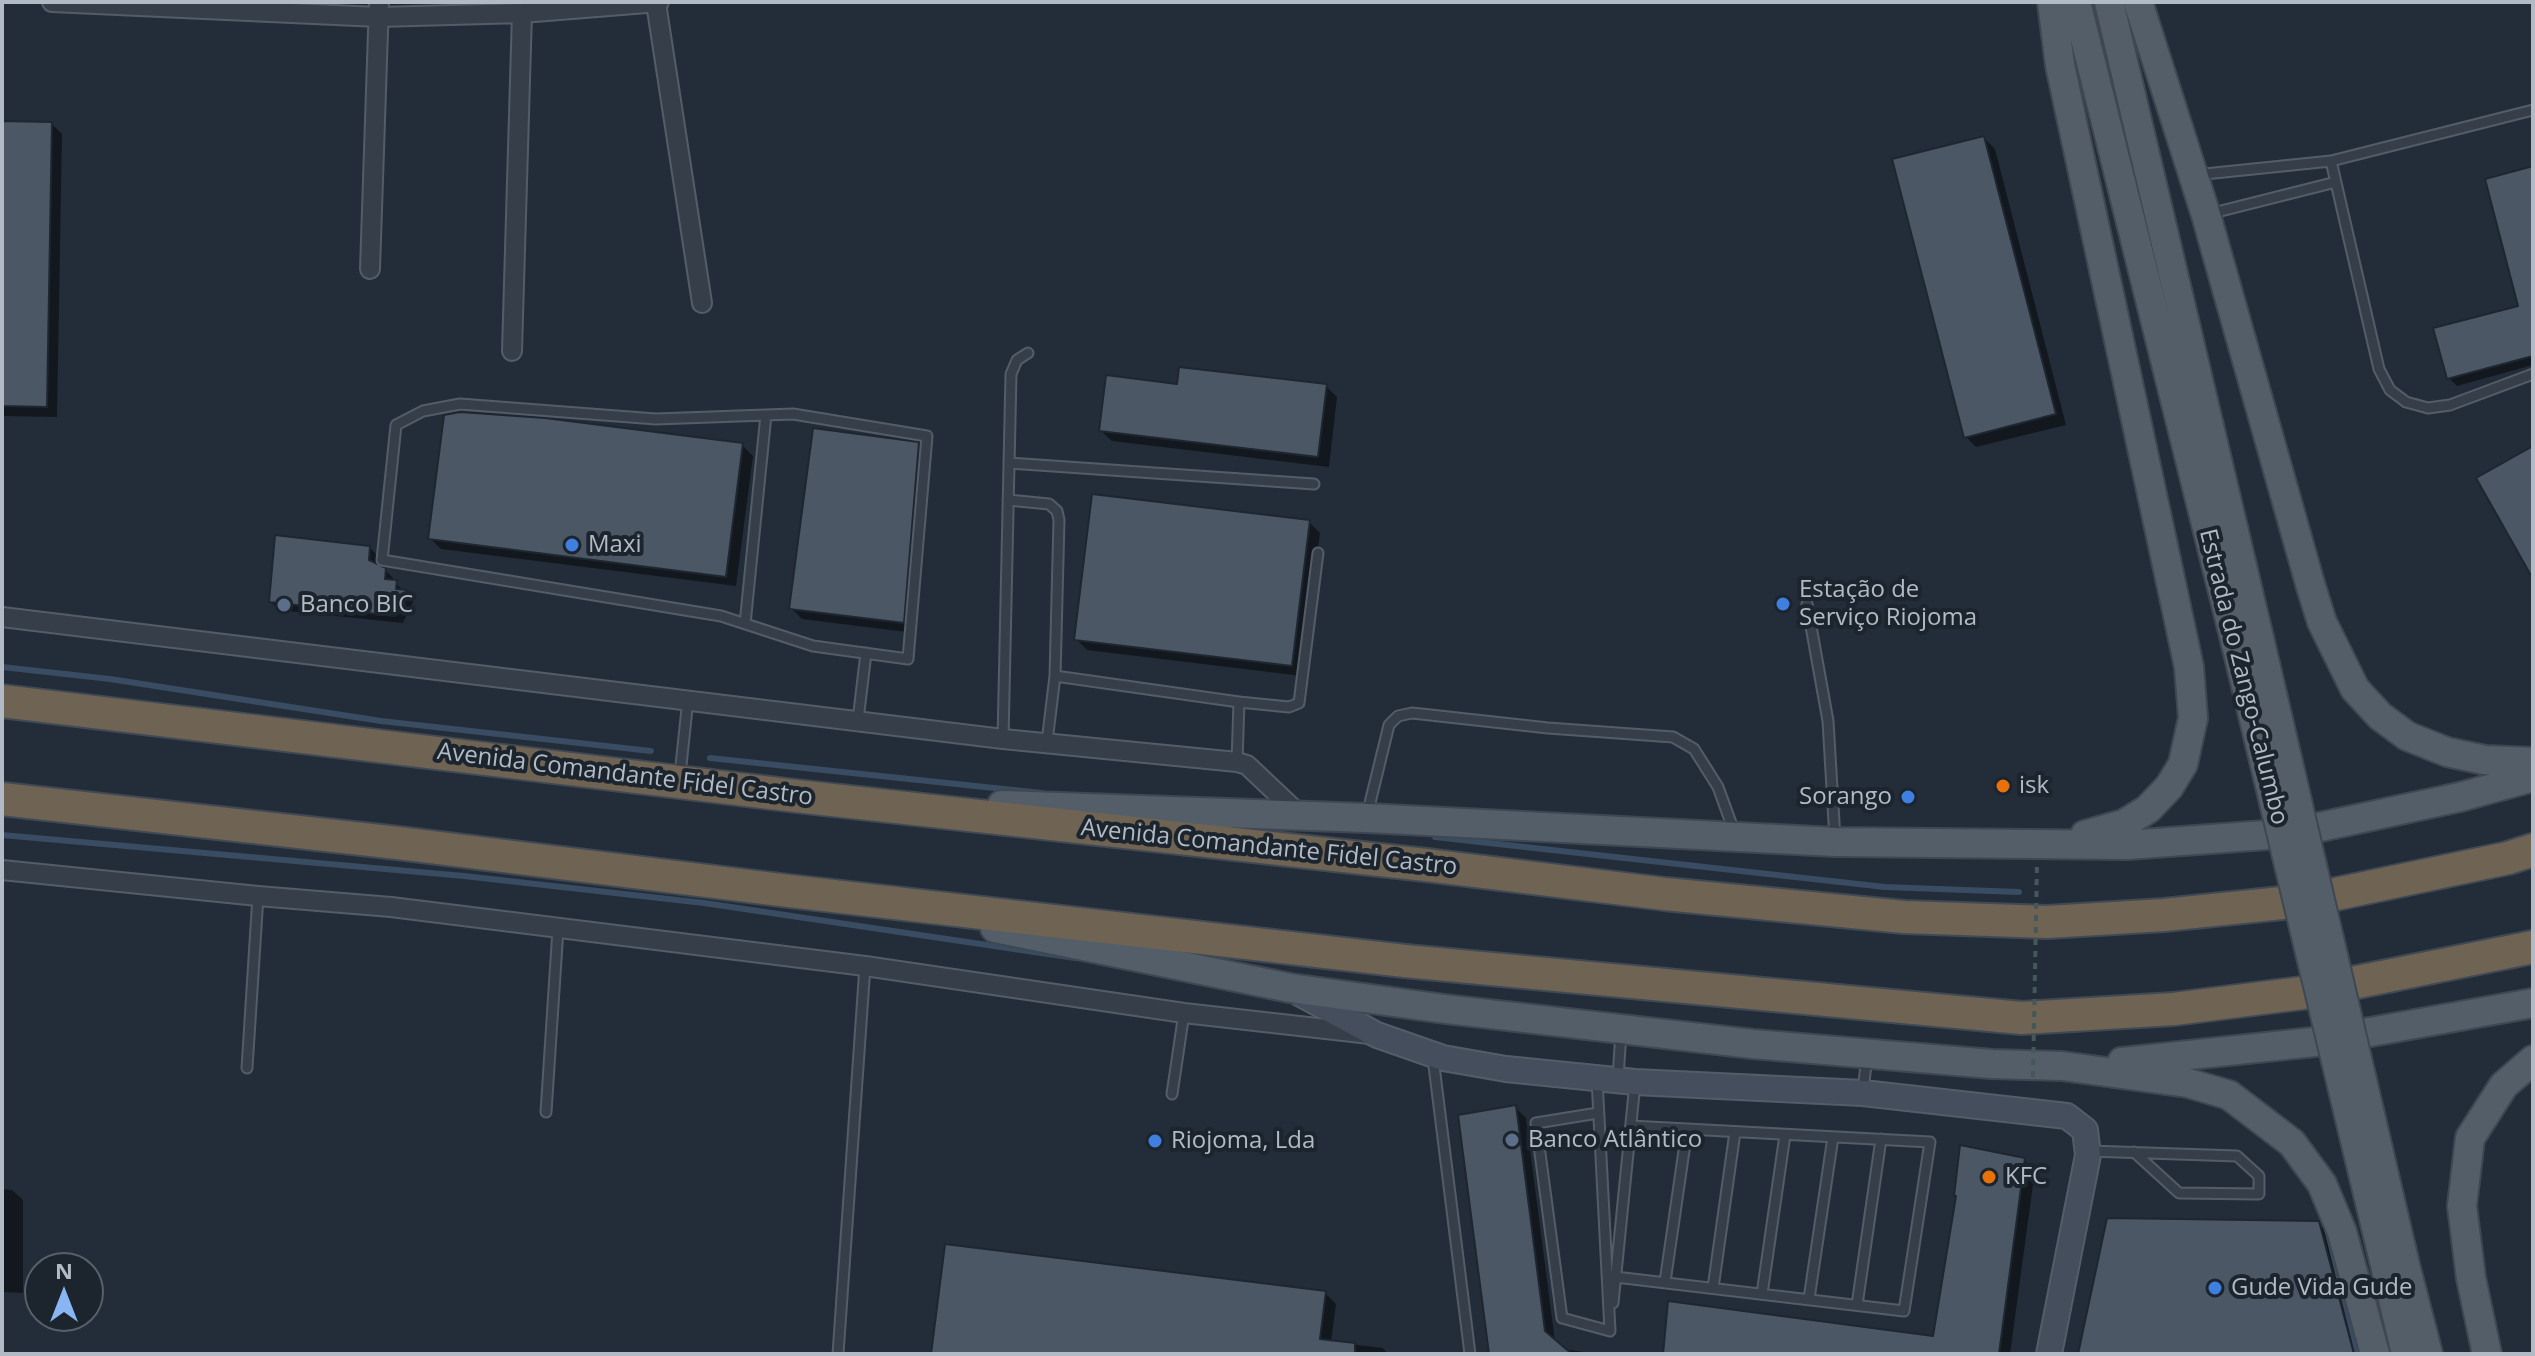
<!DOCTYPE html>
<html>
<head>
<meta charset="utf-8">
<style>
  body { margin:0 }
  #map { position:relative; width:2535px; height:1356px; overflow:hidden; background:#232d39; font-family:"Open Sans",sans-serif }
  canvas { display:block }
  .frame { position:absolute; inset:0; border:4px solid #b1bac5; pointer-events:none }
  .north { position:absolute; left:24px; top:1252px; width:80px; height:80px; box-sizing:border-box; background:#1c242e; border:2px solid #58606a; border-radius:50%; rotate:0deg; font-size:22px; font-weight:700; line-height:32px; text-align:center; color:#b1bac5 }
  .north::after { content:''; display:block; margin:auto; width:28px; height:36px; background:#89b6f2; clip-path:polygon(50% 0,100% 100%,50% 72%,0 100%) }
</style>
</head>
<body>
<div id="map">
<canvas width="2535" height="1356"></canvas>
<div class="frame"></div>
<div class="north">N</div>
</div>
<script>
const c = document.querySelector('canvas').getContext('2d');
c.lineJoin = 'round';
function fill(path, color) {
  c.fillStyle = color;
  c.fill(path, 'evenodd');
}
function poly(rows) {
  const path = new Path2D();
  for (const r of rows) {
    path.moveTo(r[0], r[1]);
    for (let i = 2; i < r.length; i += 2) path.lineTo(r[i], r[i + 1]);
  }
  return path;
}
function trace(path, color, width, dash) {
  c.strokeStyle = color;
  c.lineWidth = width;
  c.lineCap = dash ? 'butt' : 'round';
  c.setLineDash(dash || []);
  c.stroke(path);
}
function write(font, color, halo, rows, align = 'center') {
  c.font = font + ' "Open Sans",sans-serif';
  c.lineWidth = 8;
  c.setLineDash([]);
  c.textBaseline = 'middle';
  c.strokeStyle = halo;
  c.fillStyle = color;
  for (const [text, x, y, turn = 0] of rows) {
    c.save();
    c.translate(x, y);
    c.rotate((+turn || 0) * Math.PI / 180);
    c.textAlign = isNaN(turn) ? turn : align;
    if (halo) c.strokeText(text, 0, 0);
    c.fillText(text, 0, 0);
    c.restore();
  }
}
fill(poly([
  [2,123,52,124,62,134,57,417,2,416],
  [1984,138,1995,149,2066,425,1976,447,1966,437],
  [2533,168,2533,365,2457,386,2449,378,2530,304],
  [1179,386,1326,386,1337,397,1329,467,1112,441,1101,431],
  [918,444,929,455,914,633,802,619,791,608],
  [742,445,753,456,736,586,441,549,430,538],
  [1309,522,1320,533,1302,676,1087,650,1076,639],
  [370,548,378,556,377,566,385,570,393,578,393,581,414,600,403,623,279,610,271,602],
  [1515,1107,1526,1118,1555,1342,1563,1349,1598,1354,1491,1354],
  [2024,1160,2035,1170,2010,1354,1665,1354,1934,1338],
  [2,1189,12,1190,23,1200,23,1293,2,1292],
  [2318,1223,2329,1234,2360,1354,2080,1354],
  [1325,1293,1336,1304,1331,1342,1383,1348,1388,1354,933,1354]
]), '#0007');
trace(poly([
  [2,667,110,679,381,721,651,751],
  [710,758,1042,793],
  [2,835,464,876,704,903,1075,958],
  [1435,837,1885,887,2019,892],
  [2327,1229,2358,1354]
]), '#394c62', 6);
const building = poly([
  [2,121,52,122,47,407,2,406,2,121],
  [1984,136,2056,414,1964,438,1892,159,1984,136],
  [2533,166,2533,356,2447,379,2433,328,2518,306,2485,179,2533,166],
  [1179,367,1327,384,1318,457,1099,431,1106,375,1177,384,1179,367],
  [460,412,545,418,743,443,726,577,428,539,444,415,460,412],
  [813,428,919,442,904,623,789,609,813,428],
  [2533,446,2533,579,2476,478,2533,446],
  [1092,494,1310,520,1292,666,1074,640,1092,494],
  [275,535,370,546,369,560,386,568,385,579,397,580,396,589,407,590,395,616,269,602,275,535],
  [1516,1105,1545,1331,1572,1354,1489,1354,1458,1115,1516,1105],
  [1960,1145,2025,1158,1999,1354,1663,1354,1668,1301,1933,1336,1956,1196,1954,1196,1960,1145],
  [2107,1218,2319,1221,2354,1354,2078,1354,2107,1218],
  [945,1244,1326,1291,1320,1339,1355,1343,1355,1354,931,1354,945,1244]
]);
fill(building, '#4b5765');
trace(building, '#1e2630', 2);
const lane = poly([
  [2331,161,2379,369,2390,390,2406,402,2428,408,2450,405,2533,374],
  [2195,175,2331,161,2533,110],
  [2209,214,2336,182],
  [460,404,656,419,793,414,927,436,908,659,813,646,721,616,382,560,396,425,423,411,460,404],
  [1009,463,1314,484],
  [1008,500,1049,504,1057,511,1059,520,1055,676],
  [1807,604,1828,721,1835,839],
  [745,624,766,415],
  [858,720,866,653],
  [1003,739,1011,374,1017,360,1028,353],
  [1047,742,1055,676,1239,702],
  [1237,762,1239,702,1289,707,1299,703,1318,553],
  [680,775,688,699],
  [1367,815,1389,725,1398,716,1412,713,1548,728,1673,737,1694,749,1718,787,1735,834],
  [1433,1058,1470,1354],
  [247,1068,258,896],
  [1618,1077,1621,1032],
  [1597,1079,1610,1331],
  [1863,1090,1867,1057],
  [1172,1094,1184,1013],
  [546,1112,558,929],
  [1598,1113,1536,1123,1562,1318,1610,1331],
  [2089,1151,2237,1156,2259,1176,2259,1194,2179,1193,2134,1152],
  [1607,1276,1904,1311,1930,1142,1631,1126],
  [1665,1282,1687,1130],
  [1713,1288,1735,1132],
  [1762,1294,1785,1135],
  [1809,1299,1833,1137],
  [1613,1303,1635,1083],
  [1857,1305,1881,1139],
  [838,1354,865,966]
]);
const street = poly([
  [52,2,379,17,522,13,659,2],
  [656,3,702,303],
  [370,269,379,2],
  [512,351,522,13],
  [2,617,1003,739,1237,762,1247,765,1301,816],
  [2,870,258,896,391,907,865,966,1184,1013,1370,1034]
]);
const secondary = poly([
  [1299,993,1377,1035,1443,1058,1506,1069,1635,1082,1863,1093,2067,1116,2085,1130,2088,1155,2049,1354]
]);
const primary = poly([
  [2052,2,2060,65,2189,667,2193,718,2183,764,2169,787,2148,809,2124,824,2085,835],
  [2076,2,2236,644],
  [2109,2,2259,638],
  [2138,2,2206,215,2311,587,2322,622,2355,689,2380,716,2407,736,2447,752,2485,760,2533,762],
  [1002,805,1367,818,1836,842,2127,845,2266,835,2320,827,2460,797,2533,777],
  [995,928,1290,988,1445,1009,1753,1044,1992,1064,2062,1066,2188,1083,2229,1095,2292,1143,2322,1184,2342,1232,2375,1354],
  [2122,1062,2314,1042,2533,1003],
  [2405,1265,2428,1354],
  [2386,1269,2406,1354],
  [2487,1354,2471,1278,2462,1206,2470,1138,2504,1085,2533,1060]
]);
const highway = poly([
  [2,701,796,796,1426,865,1665,894,1904,917,2047,922,2164,915,2282,903,2336,894,2508,858,2533,850],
  [2,799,398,843,789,891,1405,961,2022,1018,2174,1009,2302,993,2533,947]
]);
trace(lane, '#545d67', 13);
trace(street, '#545d67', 22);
trace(secondary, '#545d67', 28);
trace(primary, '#3f4852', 32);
trace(highway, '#414a54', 36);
trace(lane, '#363f49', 9);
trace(street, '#363f49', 18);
trace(secondary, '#444e5c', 24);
trace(primary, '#545e69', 28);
trace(highway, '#6f6354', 32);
const primaryBridge = poly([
  [2259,638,2405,1265],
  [2236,644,2386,1269]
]);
trace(primaryBridge, '#3f4852', 32, []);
trace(poly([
  [2033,1077,2037,864]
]), '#445759', 4, [6, 6]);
trace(primaryBridge, '#545e69', 28);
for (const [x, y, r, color] of [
  [572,545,8,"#3f7fe0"],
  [1783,604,8,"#3f7fe0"],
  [284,605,8,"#5c6f8a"],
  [2003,786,8,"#e8710a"],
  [1908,797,8,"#3f7fe0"],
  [1512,1140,8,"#5c6f8a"],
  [1155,1141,8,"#3f7fe0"],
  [1989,1177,8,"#e8710a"],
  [2215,1288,8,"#3f7fe0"]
]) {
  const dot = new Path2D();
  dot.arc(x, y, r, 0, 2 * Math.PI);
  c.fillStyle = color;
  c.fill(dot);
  trace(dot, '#1c242e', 3);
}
write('24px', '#b1bac5', '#1c242e', [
  ["Maxi",588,545],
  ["Estação de",1799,590],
  ["Serviço Riojoma",1799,618],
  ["Banco BIC",300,605],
  ["isk",2019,786],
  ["Sorango",1892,797,"right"],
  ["Banco Atlântico",1528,1140],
  ["Riojoma, Lda",1171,1141],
  ["KFC",2005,1177],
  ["Gude Vida Gude",2231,1288]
], 'left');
write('24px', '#b1bac5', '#1c242e', [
  ["Estrada do Zango-Calumbo",2243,677,76],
  ["Avenida Comandante Fidel Castro",625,775,7],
  ["Avenida Comandante Fidel Castro",1269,848,6]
]);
</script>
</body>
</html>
